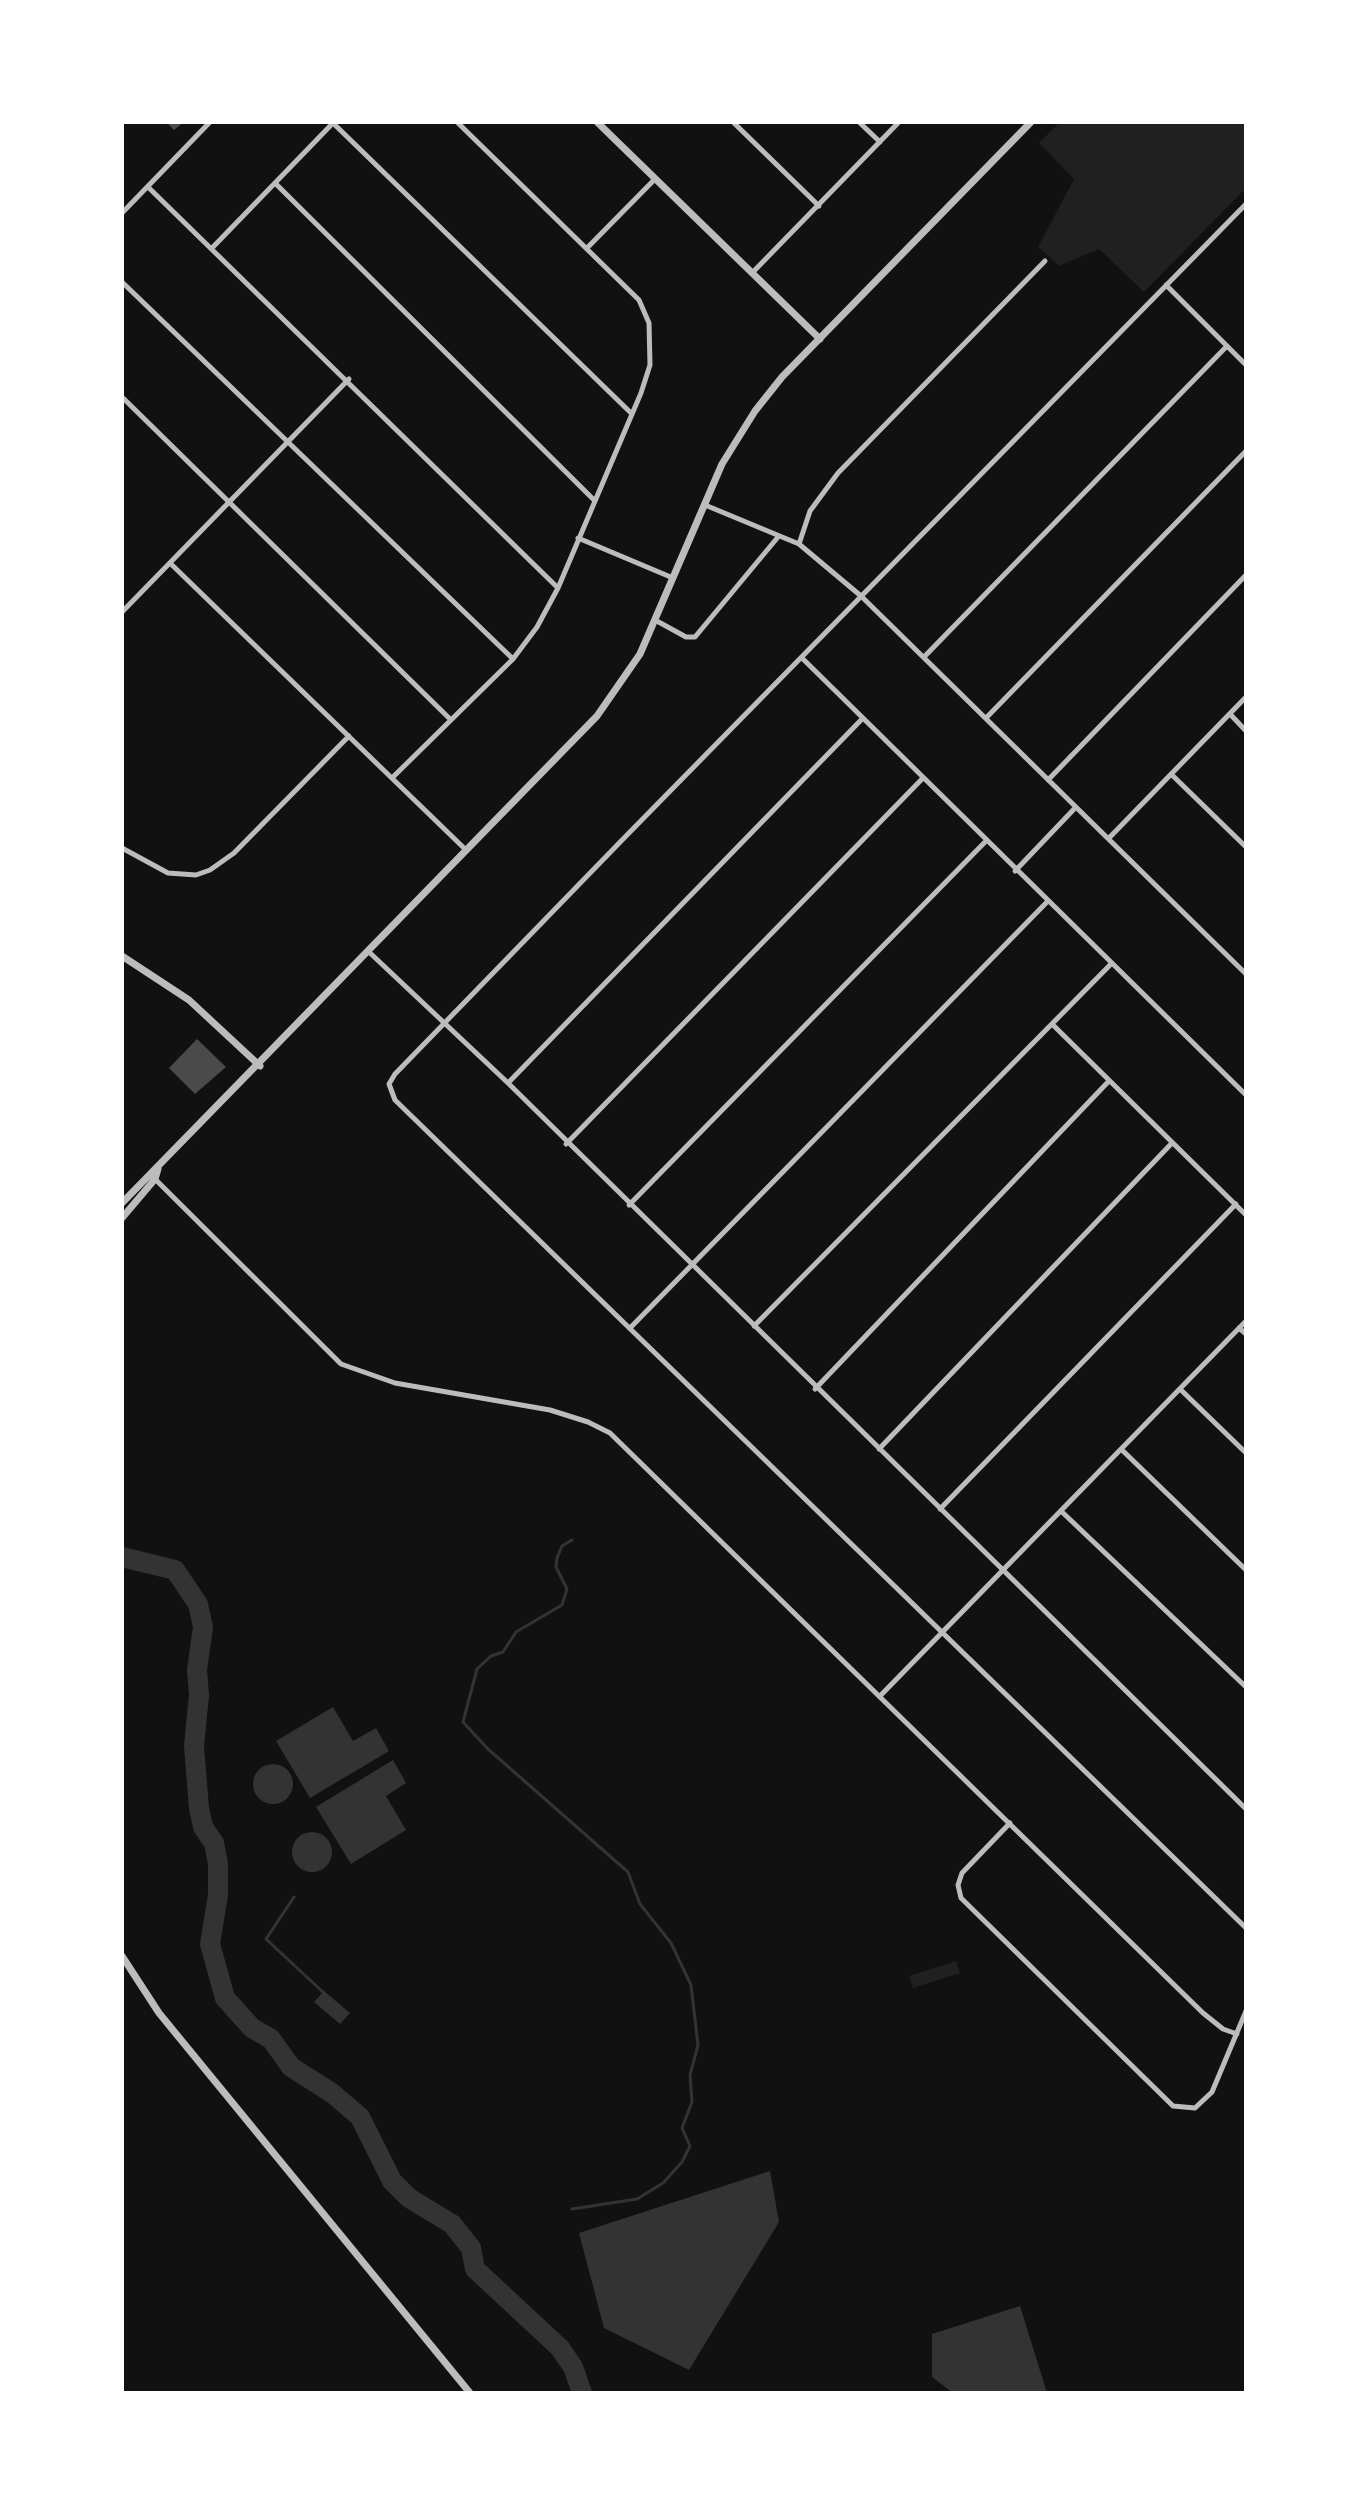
<!DOCTYPE html>
<html>
<head>
<meta charset="utf-8">
<style>
  body { margin:0 }
  #map { position:relative; width:1368px; height:2515px; overflow:hidden; background:#111; font-family:"DM Sans",sans-serif }
  canvas { display:block }
  .frame { position:absolute; inset:0; border:124px solid #fff; pointer-events:none }
</style>
</head>
<body>
<div id="map">
<canvas width="1368" height="2515"></canvas>
<div class="frame"></div>
</div>
<script>
const c = document.querySelector('canvas').getContext('2d');
c.lineJoin = 'round';
function fill(path, color) {
  c.fillStyle = color;
  c.fill(path, 'evenodd');
}
function poly(rows) {
  const path = new Path2D();
  for (const r of rows) {
    if (r.length === 3) {
      path.moveTo(r[0] + r[2], r[1]);
      path.arc(r[0], r[1], r[2], 0, 2 * Math.PI);
      continue;
    }
    path.moveTo(r[0], r[1]);
    for (let i = 2; i < r.length; i += 2) path.lineTo(r[i], r[i + 1]);
  }
  return path;
}
function trace(path, color, width, dash) {
  c.strokeStyle = color;
  c.lineWidth = width;
  c.lineCap = dash ? 'butt' : 'round';
  c.setLineDash(dash || []);
  c.stroke(path);
}
fill(poly([
  [1060,122,1246,122,1246,188,1144,292,1099,249,1059,266,1038,247,1074,179,1039,143],
  [956,1961,960,1973,913,1988,909,1976]
]), '#202020');
fill(poly([
  [333,1707,353,1741,376,1728,389,1751,310,1798,276,1741],
  [393,1760,406,1783,386,1796,406,1830,351,1864,316,1807],
  [273,1784,20],
  [312,1852,20],
  [324,1991,350,2013,340,2024,314,2002],
  [770,2171,779,2222,689,2370,604,2328,579,2233],
  [1020,2306,1047,2393,953,2393,932,2377,932,2334]
]), '#333');
trace(poly([
  [572,1540,562,1546,557,1558,556,1567,567,1589,562,1605,516,1632,503,1652,491,1656,477,1669,463,1722,488,1749,628,1872,640,1904,671,1943,691,1985,698,2045,690,2075,692,2102,682,2128,690,2146,682,2162,663,2183,637,2199,572,2209],
  [294,1897,266,1939,325,1994]
]), '#333', 3);
trace(poly([
  [122,1557,175,1570,198,1604,203,1627,197,1670,199,1695,194,1746,199,1808,203,1827,214,1843,218,1864,218,1895,210,1944,225,1998,252,2028,271,2039,291,2067,332,2093,360,2117,392,2181,409,2198,452,2224,471,2248,475,2269,560,2348,573,2367,582,2393]
]), '#333', 20);
fill(poly([
  [166,122,184,122,174,130],
  [197,1039,226,1067,195,1094,169,1068]
]), '#4a4a4a');
trace(poly([
  [733,122,819,206],
  [859,122,880,142],
  [333,123,631,413],
  [275,183,593,499],
  [148,187,558,588],
  [1246,204,626,836,395,1074,389,1084,395,1100,1246,1928],
  [122,213,210,122],
  [213,247,333,123],
  [587,248,655,179],
  [752,273,899,122],
  [122,282,513,659],
  [1166,285,1246,365],
  [122,397,451,720],
  [705,505,799,544,861,596,1246,974],
  [578,538,673,578],
  [799,544,810,511,838,473,1045,261],
  [171,564,466,850],
  [122,612,349,379],
  [655,620,686,637,695,637,778,537],
  [924,657,1227,346],
  [802,658,1246,1095],
  [1230,714,1246,731],
  [986,718,1246,451],
  [1171,774,1246,847],
  [393,777,513,659,537,627,558,588,641,393,650,365,649,323,639,300,457,122],
  [1048,780,1246,575],
  [1109,838,1246,697],
  [122,848,168,873,196,875,210,870,234,853,349,736],
  [1015,871,1076,807],
  [369,952,508,1083,1246,1809],
  [1052,1024,1246,1215],
  [508,1083,863,718],
  [566,1144,923,778],
  [155,1179,341,1364,395,1383,550,1410,588,1422,610,1433,1203,2013,1223,2029,1237,2034],
  [629,1205,985,842],
  [754,1326,1110,965],
  [631,1327,1047,902],
  [1239,1328,1246,1334],
  [815,1389,1108,1082],
  [1180,1389,1246,1453],
  [879,1449,1172,1143],
  [1121,1449,1246,1570],
  [940,1509,1236,1204],
  [1061,1511,1246,1687],
  [881,1695,1246,1321],
  [1010,1823,962,1873,958,1885,961,1898,1173,2106,1195,2108,1212,2092,1246,2011]
]), '#bcbcbc', 5);
trace(poly([
  [597,122,820,339],
  [122,956,189,1000,260,1066],
  [122,1203,597,716,640,654,722,464,755,411,782,377,1031,122],
  [122,1218,155,1179,158,1169],
  [122,1956,159,2013,470,2393]
]), '#bcbcbc', 7);
</script>
</body>
</html>
